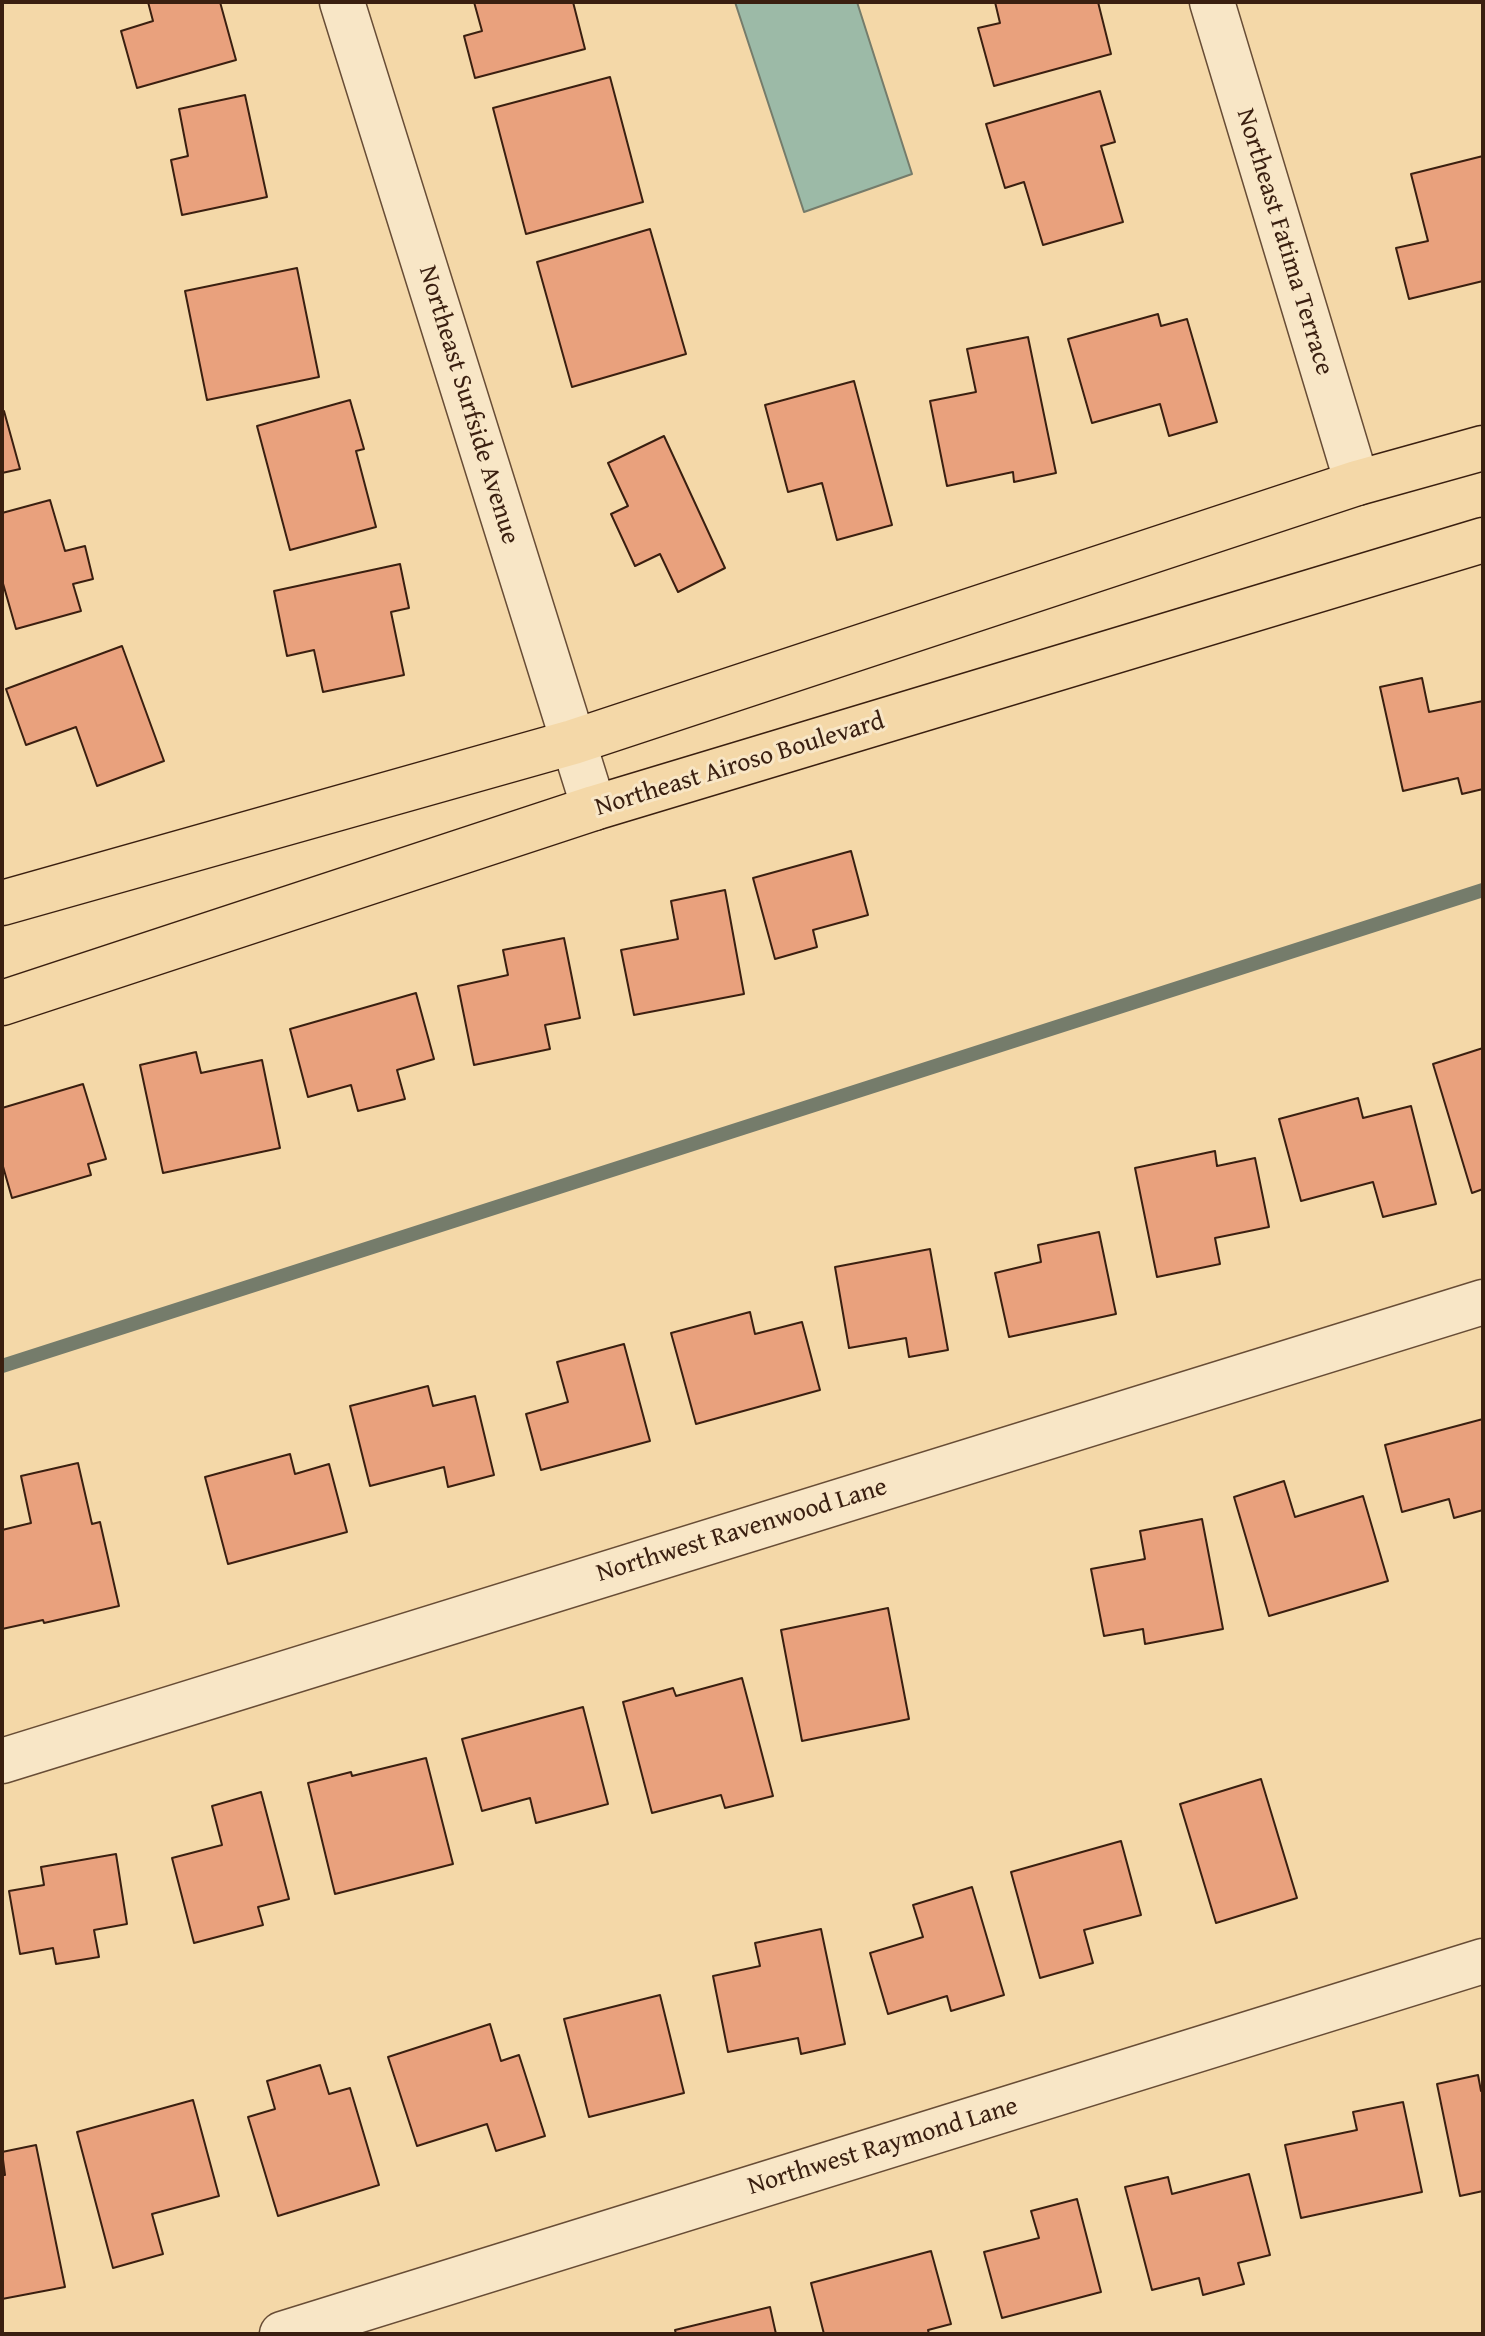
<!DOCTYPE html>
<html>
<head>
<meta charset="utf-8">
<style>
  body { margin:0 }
  #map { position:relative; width:1485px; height:2336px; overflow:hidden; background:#f4d8a8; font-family:"Gentium Book Plus",serif }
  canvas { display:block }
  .frame { position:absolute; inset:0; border:4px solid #3a1f10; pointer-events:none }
</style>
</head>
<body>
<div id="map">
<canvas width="1485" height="2336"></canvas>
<div class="frame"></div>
</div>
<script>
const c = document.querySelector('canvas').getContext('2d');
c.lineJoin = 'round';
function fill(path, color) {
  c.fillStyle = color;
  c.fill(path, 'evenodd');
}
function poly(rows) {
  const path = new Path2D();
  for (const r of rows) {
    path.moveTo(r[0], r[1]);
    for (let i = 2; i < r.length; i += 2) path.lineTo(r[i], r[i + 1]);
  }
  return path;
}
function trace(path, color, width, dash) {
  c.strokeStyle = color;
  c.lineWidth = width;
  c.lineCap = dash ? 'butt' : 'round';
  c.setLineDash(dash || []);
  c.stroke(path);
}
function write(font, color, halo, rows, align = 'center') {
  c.font = font + ' "Gentium Book Plus",serif';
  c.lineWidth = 6;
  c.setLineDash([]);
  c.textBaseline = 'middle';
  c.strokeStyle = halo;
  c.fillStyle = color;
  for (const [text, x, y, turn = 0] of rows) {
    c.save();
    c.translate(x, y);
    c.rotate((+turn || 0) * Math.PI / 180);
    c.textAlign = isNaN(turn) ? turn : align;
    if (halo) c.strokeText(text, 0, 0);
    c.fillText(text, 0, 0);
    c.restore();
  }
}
const water = poly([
  [735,2,857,2,912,174,804,212,735,2]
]);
fill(water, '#9cbaa7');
trace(water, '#757c6b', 2);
trace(poly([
  [2,1366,1483,890]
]), '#757c6b', 14);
const building = poly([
  [148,2,220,2,236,60,137,88,121,31,153,21,148,2],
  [474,2,573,2,585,49,475,78,464,36,482,31,474,2],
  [995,2,1098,2,1111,54,994,86,978,28,1000,23,995,2],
  [610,77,643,202,526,234,493,108,610,77],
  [1100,91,1115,142,1101,146,1123,222,1043,245,1024,182,1005,188,986,124,1100,91],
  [245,95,267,197,182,215,171,160,188,156,179,109,245,95],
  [1483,156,1483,281,1409,299,1396,248,1428,241,1411,174,1483,156],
  [650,229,686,354,572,387,537,262,650,229],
  [297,268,319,377,207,400,185,291,297,268],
  [1158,314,1161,326,1187,319,1217,422,1169,436,1160,404,1092,423,1068,339,1158,314],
  [1028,337,1056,473,1014,482,1013,472,947,486,930,401,976,392,967,349,1028,337],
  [854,381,892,525,837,540,822,483,788,492,765,405,854,381],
  [350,400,364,449,356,451,376,527,290,550,257,426,350,400],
  [2,411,4,411,20,469,2,473,2,411],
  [664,436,725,568,678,592,660,554,635,566,611,514,628,506,608,463,664,436],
  [50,500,65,551,85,546,93,579,73,584,81,611,16,629,2,580,2,513,50,500],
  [400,564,409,608,391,612,404,675,323,692,314,650,287,656,274,591,400,564],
  [122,646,164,761,97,786,76,727,26,745,6,689,122,646],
  [1422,678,1429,712,1483,701,1483,789,1462,794,1458,778,1403,791,1380,687,1422,678],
  [851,851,868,915,813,930,817,947,775,959,753,878,851,851],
  [725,890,744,994,634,1015,621,950,678,939,671,901,725,890],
  [564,938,580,1018,545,1025,550,1049,474,1065,458,986,508,975,503,950,564,938],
  [416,993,434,1059,397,1070,405,1099,358,1111,351,1085,308,1097,290,1029,416,993],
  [1483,1048,1483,1189,1472,1193,1433,1064,1483,1048],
  [196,1052,201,1073,262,1060,280,1148,163,1173,140,1065,196,1052],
  [83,1084,106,1159,88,1164,91,1175,12,1198,2,1163,2,1108,83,1084],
  [1358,1098,1363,1118,1411,1106,1436,1204,1383,1217,1373,1182,1301,1201,1279,1119,1358,1098],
  [1215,1151,1217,1166,1255,1158,1269,1227,1215,1238,1220,1264,1157,1277,1135,1168,1215,1151],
  [1099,1232,1116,1314,1009,1337,995,1273,1041,1262,1038,1245,1099,1232],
  [930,1249,948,1350,909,1357,906,1338,849,1348,835,1267,930,1249],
  [750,1312,755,1334,802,1322,820,1390,696,1424,671,1333,750,1312],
  [624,1344,650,1441,541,1470,526,1414,568,1402,557,1362,624,1344],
  [428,1386,433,1406,475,1396,494,1475,448,1487,444,1467,370,1486,350,1406,428,1386],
  [1483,1419,1483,1510,1454,1518,1449,1499,1402,1512,1385,1445,1483,1419],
  [290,1454,295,1474,329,1464,347,1532,228,1564,205,1477,290,1454],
  [78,1463,92,1524,100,1522,119,1606,44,1623,43,1620,2,1629,2,1530,31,1523,21,1476,78,1463],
  [1284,1481,1295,1517,1363,1496,1388,1581,1269,1616,1234,1497,1284,1481],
  [1202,1519,1223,1629,1145,1644,1143,1629,1104,1636,1091,1569,1145,1559,1140,1531,1202,1519],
  [888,1608,909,1719,802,1741,781,1630,888,1608],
  [742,1678,773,1796,725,1808,721,1795,652,1813,623,1702,673,1688,676,1696,742,1678],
  [583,1707,608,1804,536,1823,530,1798,482,1811,462,1739,583,1707],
  [426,1758,453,1864,335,1894,308,1783,351,1772,352,1776,426,1758],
  [1261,1779,1297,1898,1216,1923,1180,1804,1261,1779],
  [261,1792,289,1899,258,1907,263,1925,194,1943,172,1858,222,1845,212,1806,261,1792],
  [1121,1841,1141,1915,1084,1930,1093,1963,1040,1978,1011,1872,1121,1841],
  [116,1854,127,1924,94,1930,99,1957,56,1964,53,1948,20,1954,9,1891,44,1885,41,1867,116,1854],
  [972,1887,1004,1995,951,2011,947,1996,888,2014,870,1953,923,1937,913,1905,972,1887],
  [821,1929,845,2044,801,2054,798,2038,728,2052,713,1976,760,1966,755,1943,821,1929],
  [660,1995,684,2093,589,2117,564,2019,660,1995],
  [490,2024,501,2061,519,2055,545,2136,496,2151,487,2124,417,2146,388,2057,490,2024],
  [320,2065,329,2094,350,2088,379,2185,278,2216,248,2117,275,2109,267,2081,320,2065],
  [1478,2075,1481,2091,1483,2090,1483,2191,1460,2196,1437,2084,1478,2075],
  [193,2100,219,2196,152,2214,163,2254,113,2268,77,2132,193,2100],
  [1403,2102,1422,2192,1301,2218,1285,2145,1357,2130,1353,2112,1403,2102],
  [36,2145,65,2287,2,2299,2,2175,5,2175,2,2152,36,2145],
  [1249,2174,1270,2255,1238,2263,1244,2284,1203,2295,1199,2278,1152,2290,1125,2187,1168,2177,1172,2194,1249,2174],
  [1077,2199,1101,2292,1002,2318,984,2252,1039,2238,1031,2211,1077,2199],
  [931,2251,951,2324,928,2330,929,2334,824,2334,811,2283,931,2251],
  [770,2307,776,2334,676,2334,675,2330,770,2307]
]);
fill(building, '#e9a17d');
trace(building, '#3a1f10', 2);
const minor = poly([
  [342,2,594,808],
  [1212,2,1357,483],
  [2,1761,1483,1302],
  [282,2334,1483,1961]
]);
const major = poly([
  [2,903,573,742,1357,483,1483,448],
  [2,1003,594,808,1483,540]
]);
trace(minor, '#684d36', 47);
trace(major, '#3a1f10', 47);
trace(minor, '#f8e6c6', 44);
trace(major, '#f4d8a8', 44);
write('26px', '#3a1f10', '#f8e6c6', [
  ["Northeast Fatima Terrace",1284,242,73],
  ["Northeast Surfside Avenue",468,405,73],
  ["Northeast Airoso Boulevard",740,765,-17],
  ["Northwest Ravenwood Lane",742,1531,-17],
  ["Northwest Raymond Lane",883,2147,-17]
]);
</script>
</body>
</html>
